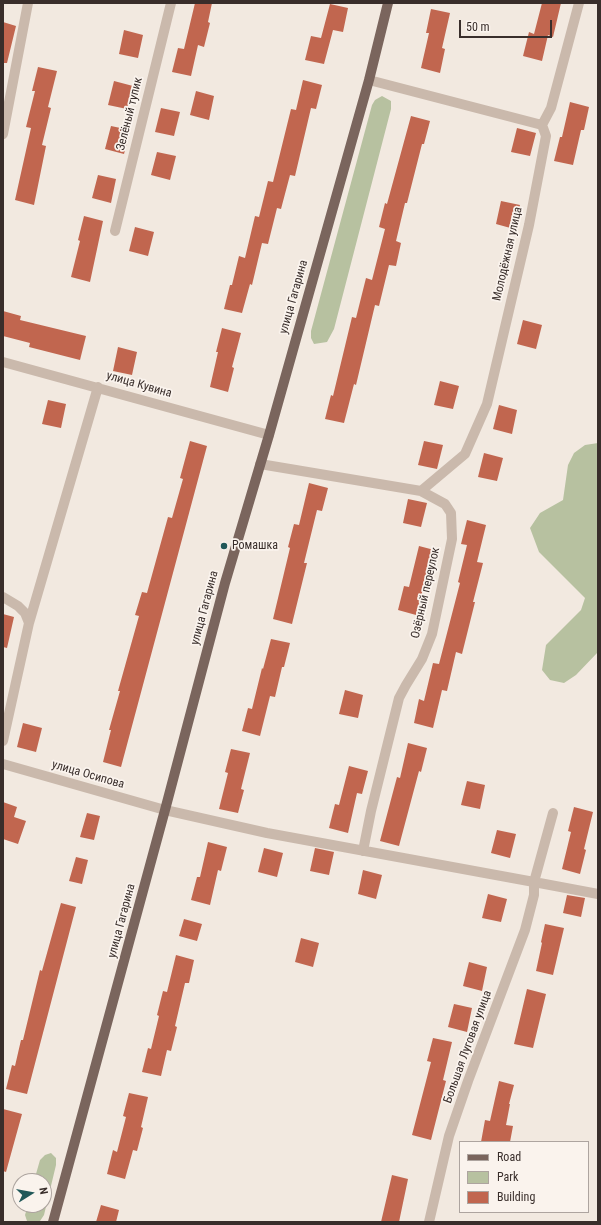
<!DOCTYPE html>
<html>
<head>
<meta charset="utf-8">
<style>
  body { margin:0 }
  #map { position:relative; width:601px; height:1225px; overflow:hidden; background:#f2e9e0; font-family:"Roboto Condensed",sans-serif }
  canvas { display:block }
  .frame { position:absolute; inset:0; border:4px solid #392e2b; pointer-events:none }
  .legend { position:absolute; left:459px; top:1141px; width:130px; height:72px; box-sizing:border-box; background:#faf3ed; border:1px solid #ada49f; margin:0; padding:5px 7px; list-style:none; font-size:12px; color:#392e2b }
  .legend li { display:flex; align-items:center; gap:8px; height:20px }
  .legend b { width:20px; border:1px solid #ada49f }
  .north { position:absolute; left:12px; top:1173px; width:40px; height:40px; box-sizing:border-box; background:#faf3ed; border:1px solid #ada49f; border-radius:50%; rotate:79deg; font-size:11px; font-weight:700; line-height:16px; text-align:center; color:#392e2b }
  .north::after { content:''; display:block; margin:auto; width:14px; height:18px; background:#215859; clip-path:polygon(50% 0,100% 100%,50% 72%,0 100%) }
  .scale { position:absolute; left:459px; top:20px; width:93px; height:18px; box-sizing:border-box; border:2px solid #392e2b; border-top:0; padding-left:5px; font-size:12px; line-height:14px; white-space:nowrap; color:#392e2b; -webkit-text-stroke:3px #faf3ed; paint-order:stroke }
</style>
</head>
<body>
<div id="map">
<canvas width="601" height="1225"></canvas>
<div class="frame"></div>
<ul class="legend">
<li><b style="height:5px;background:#7a655d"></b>Road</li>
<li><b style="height:11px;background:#b7c1a0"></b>Park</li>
<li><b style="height:11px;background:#c1664f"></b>Building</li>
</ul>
<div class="north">N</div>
<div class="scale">50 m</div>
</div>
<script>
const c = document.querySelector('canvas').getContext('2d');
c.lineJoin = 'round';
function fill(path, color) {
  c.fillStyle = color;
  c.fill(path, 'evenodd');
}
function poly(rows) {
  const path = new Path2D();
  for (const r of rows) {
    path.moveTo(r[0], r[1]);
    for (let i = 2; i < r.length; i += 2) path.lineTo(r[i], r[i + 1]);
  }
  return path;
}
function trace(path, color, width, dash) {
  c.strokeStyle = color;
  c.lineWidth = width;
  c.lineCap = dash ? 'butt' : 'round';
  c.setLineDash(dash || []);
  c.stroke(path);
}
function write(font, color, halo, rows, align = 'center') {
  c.font = font + ' "Roboto Condensed",sans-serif';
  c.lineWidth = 3.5;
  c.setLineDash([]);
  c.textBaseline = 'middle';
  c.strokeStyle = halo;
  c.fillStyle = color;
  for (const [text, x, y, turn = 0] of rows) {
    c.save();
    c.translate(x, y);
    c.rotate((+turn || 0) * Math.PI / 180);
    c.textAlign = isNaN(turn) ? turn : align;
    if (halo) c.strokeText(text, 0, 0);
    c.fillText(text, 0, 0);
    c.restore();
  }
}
fill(poly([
  [382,96,391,101,391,109,334,329,327,342,314,344,311,338,311,331,372,105,375,100],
  [598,443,598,652,576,675,564,683,550,680,542,670,546,645,581,610,585,598,539,552,530,528,540,513,563,500,568,465,574,453,585,445],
  [51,1153,56,1158,56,1165,44,1215,40,1221,36,1222,27,1221,25,1215,28,1205,44,1205,44,1181,34,1181,40,1160,45,1155]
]), '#b7c1a0');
fill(poly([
  [195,3,212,3,208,22,210,23,204,47,198,45,191,76,172,72,178,48,184,49],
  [542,3,561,3,553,37,548,35,542,61,523,56,529,32,534,34],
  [330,4,348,8,343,32,333,30,324,64,305,60,311,36,321,38],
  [431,9,450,13,442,48,445,49,440,73,421,68,429,33,426,33],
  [3,22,16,26,7,63,3,63],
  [124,30,143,35,138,58,119,54],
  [38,67,57,71,48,107,51,108,42,145,46,146,34,205,15,200,31,128,26,127,35,91,32,91],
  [303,80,322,85,316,109,311,108,295,176,290,175,281,209,277,208,268,244,262,243,252,285,250,284,242,313,224,309,230,285,232,285,239,256,245,258,255,216,259,217,268,181,273,182,291,109,296,110],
  [114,81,133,86,127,109,108,105],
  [196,91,214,96,209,120,190,115],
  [570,102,589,107,584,130,581,130,573,165,554,161,560,137,562,137],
  [161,108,180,112,174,136,155,132],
  [411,116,430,121,424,144,422,144,407,203,405,203,396,241,401,243,396,266,389,265,379,306,375,305,356,385,354,384,344,423,325,419,331,395,333,396,352,317,356,318,366,278,372,280,385,229,379,227,385,203,387,204],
  [111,126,130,130,124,154,105,149],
  [517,128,536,133,530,156,511,152],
  [157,152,176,156,170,180,151,175],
  [98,175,116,179,111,203,92,198],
  [501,201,520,205,514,229,496,224],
  [84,216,103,221,90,282,71,277,80,241,78,240],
  [135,227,154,232,148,256,129,251],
  [3,311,21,316,20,320,86,336,80,360,29,347,30,343,3,336],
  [523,320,542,325,536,349,517,344],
  [222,328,241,333,232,367,234,368,228,392,210,387,218,352,216,352],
  [118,347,137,352,132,375,113,371],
  [440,381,459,386,453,409,434,405],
  [48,400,66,404,61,428,42,424],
  [499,405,517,410,512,434,493,429],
  [190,441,207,446,121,767,103,762,111,730,109,730,120,691,118,691,139,616,135,615,142,592,147,593,168,517,172,518,183,479,180,478],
  [424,441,443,445,437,469,418,465],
  [484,453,503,458,497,481,478,477],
  [309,483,328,488,322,511,317,510,304,563,307,563,292,624,273,619,290,548,288,547,294,524,299,525],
  [408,499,427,503,421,527,403,523],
  [467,520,486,525,477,562,483,563,473,602,475,602,462,654,456,652,447,691,442,690,433,728,414,723,419,699,424,701,433,663,439,664,460,583,458,582,467,545,461,544],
  [419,546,438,551,432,575,427,574,416,615,398,610,404,586,409,587],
  [3,614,14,617,7,648,3,647],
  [271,639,290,643,284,667,282,667,275,697,270,696,260,736,242,731,248,708,252,709,262,668,263,669],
  [345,690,363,695,358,718,339,714],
  [23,723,42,728,36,752,17,747],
  [408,743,427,748,421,772,419,771,399,846,380,841,397,777,400,778],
  [231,749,250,753,241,789,244,790,238,813,219,809,228,773,225,772],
  [349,766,368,771,362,794,357,793,348,833,329,828,335,804,339,805],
  [467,781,485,785,480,809,461,805],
  [3,802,17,807,14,817,26,821,18,844,3,839],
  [574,807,593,812,584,849,586,850,580,874,562,869,571,832,568,831],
  [87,813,100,816,94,840,80,837],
  [497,830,516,834,510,858,491,853],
  [208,842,227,847,221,871,218,870,210,905,191,900,197,877,200,877],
  [264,848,283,853,277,877,258,872],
  [315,848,334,852,329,875,310,871],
  [76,857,88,860,82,884,69,881],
  [363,870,382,875,376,899,358,894],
  [488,894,507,899,501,922,482,918],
  [567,895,585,898,581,917,563,913],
  [61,903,76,907,27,1094,6,1089,12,1065,15,1066,21,1040,23,1040,40,970,42,971],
  [184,919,202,924,197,941,179,936],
  [545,924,564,928,553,975,536,971,542,943,541,942],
  [301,938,319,943,313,967,295,962],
  [176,955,194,960,189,983,185,983,175,1026,177,1027,171,1051,167,1050,161,1076,142,1072,148,1048,151,1049,159,1016,157,1015,163,991,167,992],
  [469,962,487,967,482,991,463,986],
  [527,989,546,994,533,1048,514,1044],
  [454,1004,472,1008,467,1032,448,1027],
  [433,1038,452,1042,443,1080,446,1081,431,1140,412,1135,431,1062,427,1061],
  [499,1081,514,1085,509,1104,510,1104,506,1125,513,1126,510,1142,481,1142,485,1120,490,1121],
  [129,1093,148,1097,141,1127,143,1128,137,1151,133,1150,125,1179,107,1174,113,1150,117,1152,126,1117,123,1116],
  [3,1109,22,1114,6,1172,3,1171],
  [392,1175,408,1179,399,1222,381,1222],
  [101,1205,119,1210,116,1222,96,1222]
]), '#c1664f');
trace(poly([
  [369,80,542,125],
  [3,134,28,3],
  [115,231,171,3],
  [3,362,269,435],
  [260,464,421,491,445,504,451,513,452,539,432,634,422,659,406,685,399,698,371,811,363,851],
  [421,491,465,454,487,404,529,225,546,136,542,125,551,108,579,3],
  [3,597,18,606,25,613,29,623],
  [3,741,29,623,98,387],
  [3,764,165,810,267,833,534,882,534,895,525,930,468,1081,449,1136,429,1222],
  [553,813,534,882,598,894]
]), '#cab9ac', 10);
trace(poly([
  [53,1222,165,810,225,583,269,435,369,80,388,3]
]), '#7a655d', 10);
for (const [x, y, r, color] of [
  [224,546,4,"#215859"]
]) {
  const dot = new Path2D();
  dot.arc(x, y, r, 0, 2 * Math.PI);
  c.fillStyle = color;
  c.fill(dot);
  trace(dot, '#faf3ed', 1.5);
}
write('12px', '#392e2b', '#faf3ed', [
  ["Зелёный тупик",130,114,-76],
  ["Молодёжная улица",508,254,-77],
  ["улица Гагарина",294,297,-74],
  ["улица Кувина",139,385,16],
  ["Озёрный переулок",426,593,-77],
  ["улица Гагарина",205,608,-75],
  ["улица Осипова",88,775,16],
  ["улица Гагарина",122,921,-75],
  ["Большая Луговая улица",468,1047,-70]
]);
write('12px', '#392e2b', '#faf3ed', [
  ["Ромашка",232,546]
], 'left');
</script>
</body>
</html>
